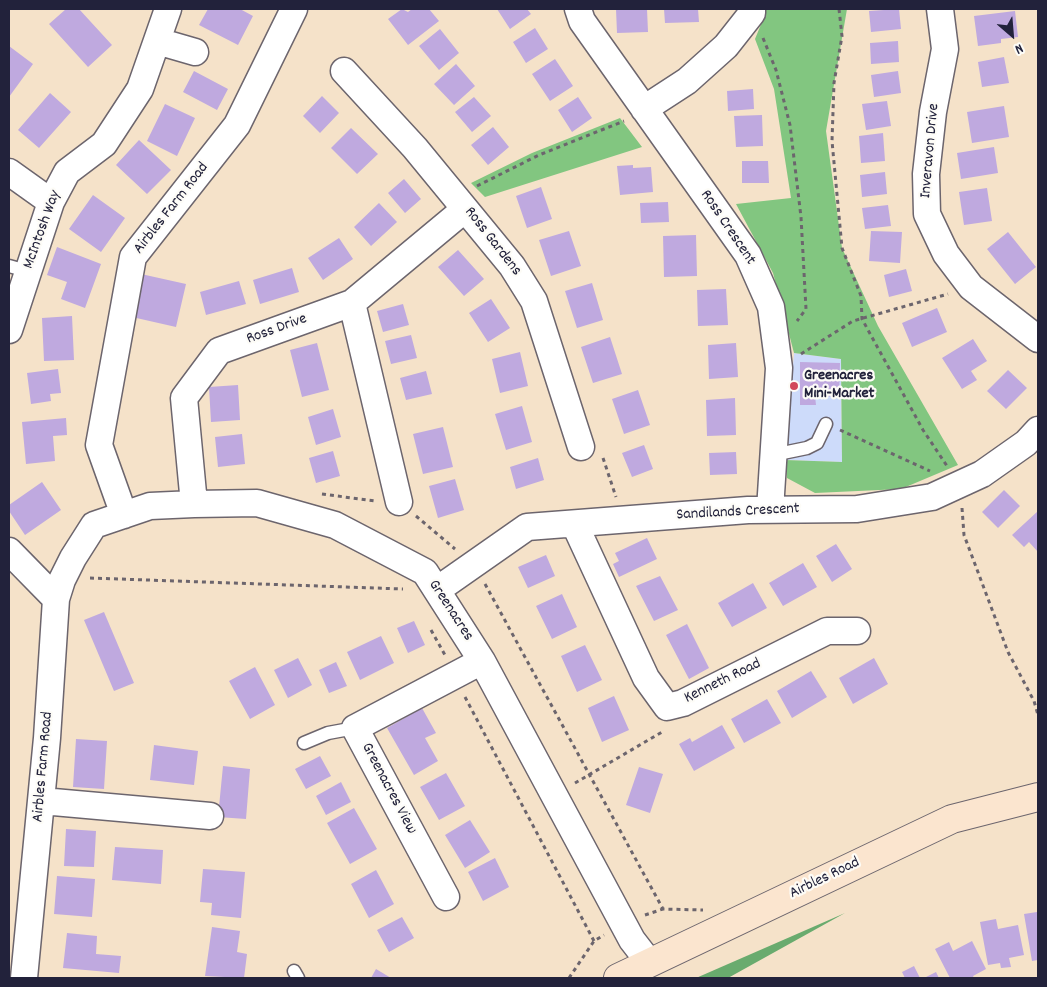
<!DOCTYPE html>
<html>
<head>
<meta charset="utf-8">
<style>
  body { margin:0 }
  #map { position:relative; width:1047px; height:987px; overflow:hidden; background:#f5e2c9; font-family:Dekko,sans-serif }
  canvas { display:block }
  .frame { position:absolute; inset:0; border:10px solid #22223b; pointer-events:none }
  .north { position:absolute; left:987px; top:10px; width:50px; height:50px; -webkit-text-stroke:4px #fdfcf7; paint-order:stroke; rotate:153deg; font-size:14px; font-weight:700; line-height:20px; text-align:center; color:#22223b }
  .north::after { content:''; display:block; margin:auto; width:18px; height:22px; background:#22223b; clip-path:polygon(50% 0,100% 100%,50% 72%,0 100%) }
</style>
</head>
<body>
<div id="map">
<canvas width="1047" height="987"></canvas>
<div class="frame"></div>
<div class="north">N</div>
</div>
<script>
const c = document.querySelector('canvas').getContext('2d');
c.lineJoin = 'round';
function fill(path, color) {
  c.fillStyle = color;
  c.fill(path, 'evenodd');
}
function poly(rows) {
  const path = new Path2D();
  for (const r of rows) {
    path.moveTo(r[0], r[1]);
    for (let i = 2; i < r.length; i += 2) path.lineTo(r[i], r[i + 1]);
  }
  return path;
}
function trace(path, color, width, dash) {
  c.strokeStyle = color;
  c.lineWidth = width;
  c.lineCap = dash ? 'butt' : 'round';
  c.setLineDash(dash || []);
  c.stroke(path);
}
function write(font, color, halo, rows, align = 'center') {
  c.font = font + ' Dekko,sans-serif';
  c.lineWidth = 4.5;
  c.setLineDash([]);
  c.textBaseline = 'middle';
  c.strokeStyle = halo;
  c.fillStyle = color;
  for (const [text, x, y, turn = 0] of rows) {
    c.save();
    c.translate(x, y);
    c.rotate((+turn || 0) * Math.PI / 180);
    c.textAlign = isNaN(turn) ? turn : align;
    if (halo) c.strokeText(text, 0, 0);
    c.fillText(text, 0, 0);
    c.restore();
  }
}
fill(poly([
  [794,353,841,359,842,462,785,460]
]), '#cddbfa');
fill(poly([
  [765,9,847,9,826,131,842,248,878,326,958,465,901,489,815,493,787,478,785,460,842,462,841,359,794,353,773,273,736,204,791,198,774,89,755,39,764,17],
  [620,118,642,147,485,197,471,183,532,153]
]), '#82c680');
fill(poly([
  [845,913,728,978,696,978]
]), '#69ab6e');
fill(poly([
  [66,9,79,9,112,45,88,67,49,24],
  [208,9,240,9,253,16,238,45,199,25],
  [402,9,408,12,412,9,429,9,439,21,408,45,388,19],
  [497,9,527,9,531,14,510,29],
  [616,9,647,9,648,32,617,33],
  [664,9,698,9,699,22,665,23],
  [899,9,901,29,871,32,869,11],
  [1015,11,1018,37,1001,39,1001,43,978,46,974,16],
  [535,28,548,49,526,63,513,42],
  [440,29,459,53,439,70,419,46],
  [898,41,899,62,871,64,870,43],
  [9,46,33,64,9,97],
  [1004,57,1009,83,982,87,978,62],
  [555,59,573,86,550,101,532,74],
  [456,64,475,86,454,105,434,84],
  [194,71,228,89,217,110,183,92],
  [898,71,901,93,874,97,871,75],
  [753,89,754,109,728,111,727,91],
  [50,93,71,112,39,148,18,130],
  [322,96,339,113,320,133,303,116],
  [474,97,491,116,472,132,455,112],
  [578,97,592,118,572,132,558,110],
  [887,101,891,126,866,130,862,104],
  [165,104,195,118,177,156,147,141],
  [1004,106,1009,137,972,143,967,112],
  [762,115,763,146,736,147,734,116],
  [493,127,509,147,488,165,471,145],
  [351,128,378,154,357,174,331,148],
  [883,133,885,161,861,163,859,136],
  [139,140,171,170,147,194,116,165],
  [994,147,998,173,961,179,957,153],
  [742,161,768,161,769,183,742,183],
  [633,165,633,168,651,167,653,192,620,195,617,166],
  [885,172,887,194,862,197,860,175],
  [404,179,421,199,405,213,388,193],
  [541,187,552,219,527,228,516,196],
  [987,188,992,221,964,225,959,192],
  [93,195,125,218,101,252,69,229],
  [668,202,669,222,641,223,640,203],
  [379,203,397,222,371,246,354,227],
  [888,205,891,226,865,229,862,208],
  [569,231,581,266,551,276,539,240],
  [871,231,902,232,900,263,869,261],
  [1008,232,1036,267,1015,284,987,249],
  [696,235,697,276,664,277,663,236],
  [339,238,353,259,323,280,308,258],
  [57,247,101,264,85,308,61,299,67,282,47,275],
  [458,250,484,279,464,296,438,267],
  [292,268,299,292,260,304,253,280],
  [906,269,912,291,889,297,884,275],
  [141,274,186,284,176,327,132,317],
  [239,281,246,304,206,315,200,292],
  [592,283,603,320,577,328,565,291],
  [726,289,728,325,698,326,697,290],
  [491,299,510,328,488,342,469,313],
  [403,304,409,325,383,332,377,311],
  [937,308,947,332,912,347,902,323],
  [72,316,74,360,44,361,42,318],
  [411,335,417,358,391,364,385,341],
  [610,337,622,374,593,383,581,347],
  [973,339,987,361,971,371,977,380,962,389,942,358],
  [317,343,329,390,302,397,290,350],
  [736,343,738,377,709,379,708,345],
  [520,352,528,386,500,393,492,359],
  [800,362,840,363,839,397,815,396,816,405,800,405],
  [58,369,61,393,50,394,51,401,31,404,27,373],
  [1008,370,1027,388,1006,409,987,391],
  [426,371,432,394,406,400,400,378],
  [238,385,240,420,211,422,209,387],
  [638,390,650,425,624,434,612,399],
  [735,398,736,435,707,436,706,400],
  [522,406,532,442,506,450,495,414],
  [333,409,341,437,316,445,308,417],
  [66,418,67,435,53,436,55,461,26,464,22,422],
  [443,427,453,467,423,474,413,434],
  [242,434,245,464,218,467,215,437],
  [644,445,653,469,632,477,622,453],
  [333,451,340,476,316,483,309,458],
  [736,452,737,474,710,475,709,453],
  [538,458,544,480,516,489,510,467],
  [455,479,464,510,438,518,429,486],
  [42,482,61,510,25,535,9,511,9,505],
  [1004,490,1020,506,998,528,982,512],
  [1038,511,1038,552,1029,542,1024,547,1012,535],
  [647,538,657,559,619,577,613,564,619,561,615,553],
  [836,544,852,569,832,582,816,556],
  [546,555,555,576,528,588,518,567],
  [803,563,817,587,783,606,769,583],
  [660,576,678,610,654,621,636,586],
  [753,583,767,608,732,627,718,603],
  [562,594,577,627,552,639,536,606],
  [104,612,134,683,114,691,84,620],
  [414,621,425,645,408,653,397,628],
  [687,624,709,668,689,679,666,635],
  [381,636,394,663,360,680,347,652],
  [585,645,602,680,577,692,561,656],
  [298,658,312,685,288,698,274,670],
  [874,658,888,684,853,704,839,678],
  [336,662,347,686,329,693,319,670],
  [255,667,275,705,250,719,229,681],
  [811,671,827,697,792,718,777,691],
  [614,696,629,730,602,742,588,708],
  [767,699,781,723,744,743,731,719],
  [422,708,436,733,425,738,438,761,414,775,387,728],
  [722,725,735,748,694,771,679,744,690,738,692,742],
  [76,739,107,741,104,789,73,787],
  [154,745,198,751,194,785,150,780],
  [320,756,331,776,306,789,295,769],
  [223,766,250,769,246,819,218,817],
  [639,767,663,774,650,813,626,805],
  [446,773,465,806,439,820,420,787],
  [341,782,351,802,326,815,316,796],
  [354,808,377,849,350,864,327,823],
  [470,820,490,852,465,868,445,835],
  [66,829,96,831,94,867,64,866],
  [115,847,163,850,161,884,112,880],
  [495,858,509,887,483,901,468,872],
  [203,869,245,872,241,918,211,915,212,903,200,902],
  [376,870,394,904,369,918,351,884],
  [57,876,95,879,92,917,54,914],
  [1037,912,1038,960,1032,961,1024,914],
  [402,917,414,938,389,952,377,930],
  [996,919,998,929,1018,925,1024,955,1009,958,1011,967,1001,968,1000,963,988,965,980,922],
  [212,927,240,931,237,952,247,954,244,978,205,976],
  [67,933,97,936,96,954,121,956,119,973,63,968],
  [972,941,986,969,973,976,974,978,950,978,935,949,949,942,953,951],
  [914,966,920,978,905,978,902,972],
  [376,969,391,978,371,978],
  [936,972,939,978,924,978]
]), '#bfa9df');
const service = poly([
  [9,266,27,271],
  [773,455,807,448,817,443,826,424],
  [304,743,328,733,355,728],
  [294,971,298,978]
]);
const minor = poly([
  [578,9,582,21,748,255,771,307,779,368,770,510],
  [940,9,945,49,933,112,926,174,927,214,946,254,971,287,1038,339],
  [157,41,195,52],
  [344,71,415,148,512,266,534,301,581,447],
  [644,109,687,81,726,46,752,13,752,9],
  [9,172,51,202],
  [352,303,399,502],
  [9,330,51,202,67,172,104,144,140,89,168,9],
  [194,504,184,398,219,351,352,303,465,209],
  [124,515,99,445,133,257,237,125,294,9],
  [575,525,646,678,667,707,683,703,827,631,857,631],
  [9,551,56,599],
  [437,590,527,527,748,510,857,509,932,497,982,474,1026,443,1038,430],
  [42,801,210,816],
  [446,897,355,728,482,661],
  [24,978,47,738,56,599,62,580,73,558,94,525,150,506,194,504,257,503,335,525,425,572,482,661,632,940,649,962]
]);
const secondary = poly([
  [618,978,952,819,1038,797]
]);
trace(service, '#6c656d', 15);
trace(minor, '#6c656d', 29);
trace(secondary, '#6c656d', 30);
trace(poly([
  [839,9,842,36,834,83,832,141,842,248,861,296,862,319,923,430,947,466],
  [763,38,776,70,790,125,801,217,806,309,797,321],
  [477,186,539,155,624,121],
  [801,354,853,321,948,294],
  [840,430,930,471],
  [603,458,616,497],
  [322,494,375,501],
  [962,508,964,535,1008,652,1034,701,1038,715],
  [416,516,455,549],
  [90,578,403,589],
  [485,584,663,909,703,910],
  [431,630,445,655],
  [465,697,594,941],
  [575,783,662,732,663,730],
  [645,915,663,909],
  [569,978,594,941,604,935]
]), '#6c656d', 3, [4, 4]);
trace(service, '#fff', 12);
trace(minor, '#fff', 26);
trace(secondary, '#fbe5cf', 28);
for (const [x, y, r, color] of [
  [794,386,5,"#d1495b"]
]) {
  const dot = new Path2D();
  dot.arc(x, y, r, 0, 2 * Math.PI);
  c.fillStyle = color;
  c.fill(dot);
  trace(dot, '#fdfcf7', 2);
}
write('16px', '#22223b', '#fdfcf7', [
  ["Inveravon Drive",931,151,-85],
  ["Airbles Farm Road",172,209,-52],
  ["Ross Crescent",727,228,56],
  ["McIntosh Way",43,230,-70],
  ["Ross Gardens",492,242,52],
  ["Ross Drive",277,330,-20],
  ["Sandilands Crescent",738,513,-3],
  ["Greenacres",450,611,57],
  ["Kenneth Road",723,682,-26],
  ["Airbles Farm Road",44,767,-85],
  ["Greenacres View",388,789,62],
  ["Airbles Road",825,879,-26]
]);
write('bold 16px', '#22223b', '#fdfcf7', [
  ["Greenacres",804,377],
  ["Mini-Market",804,395]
], 'left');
</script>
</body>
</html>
